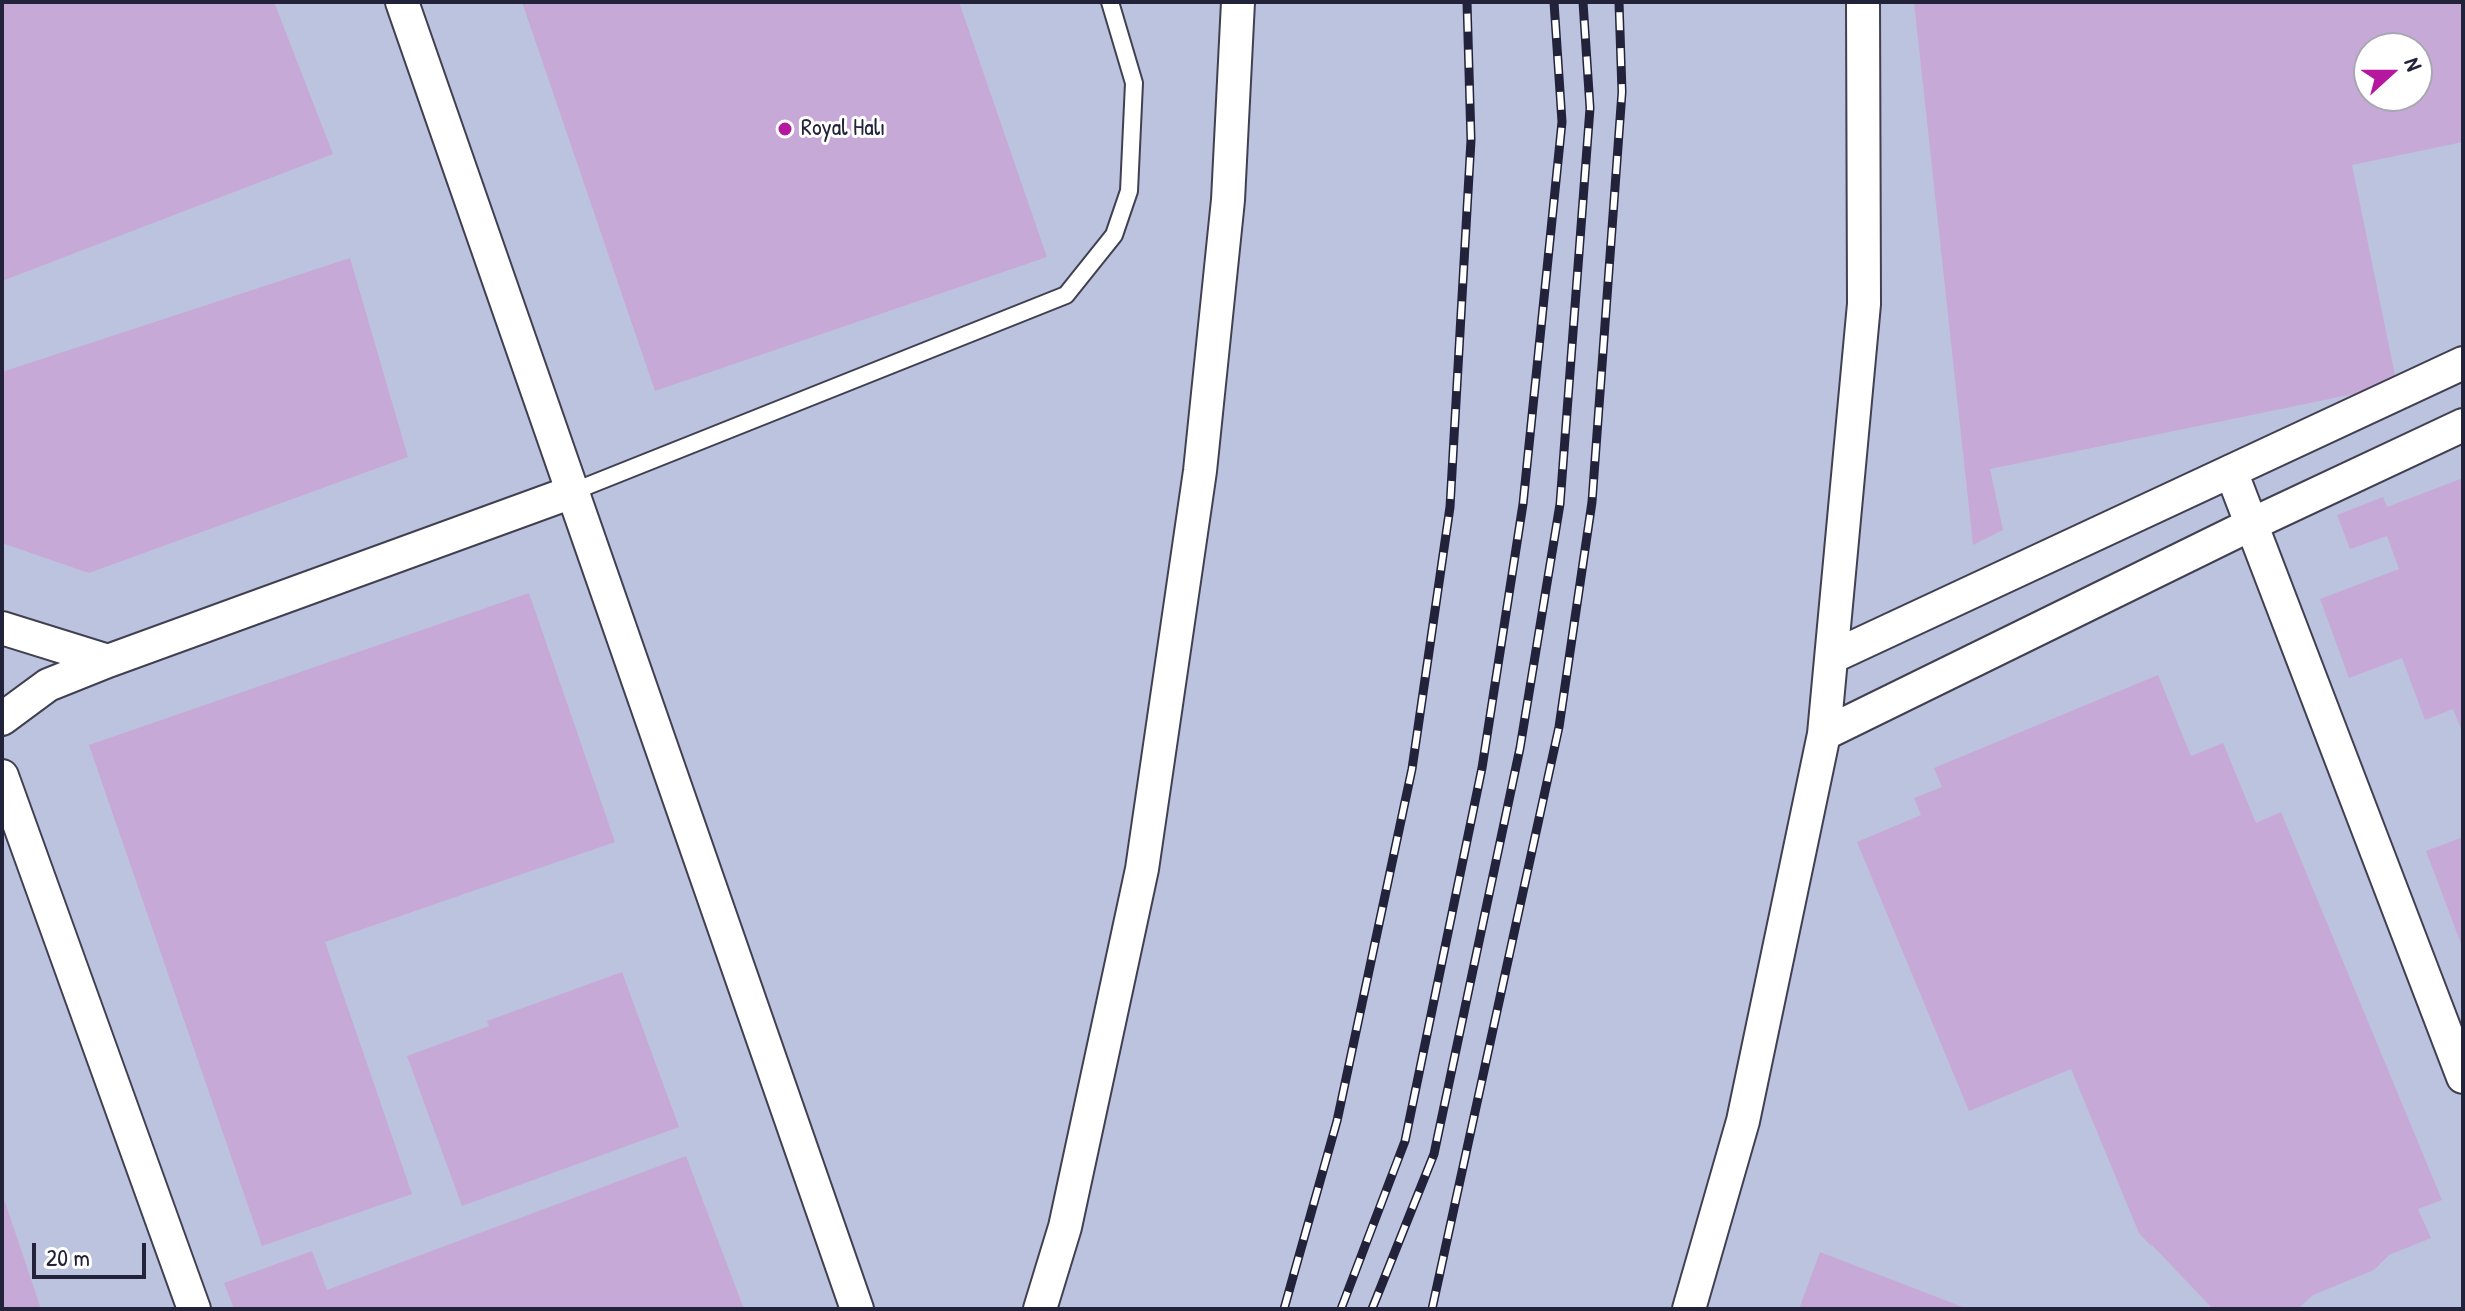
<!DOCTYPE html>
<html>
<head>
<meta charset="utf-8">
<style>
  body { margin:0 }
  #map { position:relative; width:2465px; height:1311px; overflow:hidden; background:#eeead1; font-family:"Patrick Hand",sans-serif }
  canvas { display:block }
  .frame { position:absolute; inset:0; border:4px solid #22223b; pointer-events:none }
  .north { position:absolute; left:2353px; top:32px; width:80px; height:80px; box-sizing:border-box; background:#fff; border:2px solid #a7a7b1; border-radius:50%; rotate:69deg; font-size:22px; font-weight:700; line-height:32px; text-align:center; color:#22223b }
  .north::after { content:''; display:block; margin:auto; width:28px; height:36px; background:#b5179e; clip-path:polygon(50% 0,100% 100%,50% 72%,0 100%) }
  .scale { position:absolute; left:32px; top:1243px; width:114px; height:36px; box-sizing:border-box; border:4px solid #22223b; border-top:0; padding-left:10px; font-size:24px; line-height:28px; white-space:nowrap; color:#22223b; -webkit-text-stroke:6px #fff; paint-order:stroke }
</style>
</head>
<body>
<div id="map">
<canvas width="2465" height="1311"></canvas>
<div class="frame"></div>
<div class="north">N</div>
<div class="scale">20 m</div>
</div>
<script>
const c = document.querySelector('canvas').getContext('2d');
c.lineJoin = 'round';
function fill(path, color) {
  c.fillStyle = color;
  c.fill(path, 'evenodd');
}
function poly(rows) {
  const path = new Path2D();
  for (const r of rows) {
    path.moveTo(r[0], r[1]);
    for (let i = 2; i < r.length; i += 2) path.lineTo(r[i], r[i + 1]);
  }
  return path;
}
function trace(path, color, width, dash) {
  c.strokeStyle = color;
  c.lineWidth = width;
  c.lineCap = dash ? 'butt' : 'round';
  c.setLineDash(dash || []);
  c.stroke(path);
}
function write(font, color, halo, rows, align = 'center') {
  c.font = font + ' "Patrick Hand",sans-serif';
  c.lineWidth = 6;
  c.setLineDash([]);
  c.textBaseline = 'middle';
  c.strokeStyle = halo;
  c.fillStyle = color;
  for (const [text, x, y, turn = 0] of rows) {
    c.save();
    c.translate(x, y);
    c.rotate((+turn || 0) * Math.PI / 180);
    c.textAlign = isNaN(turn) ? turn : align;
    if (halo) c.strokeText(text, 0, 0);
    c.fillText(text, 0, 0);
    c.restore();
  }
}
fill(poly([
  [2,2,2463,2,2463,1309,2,1309],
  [2369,48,2417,48,2417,96,2369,96]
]), '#bcc3de');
fill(poly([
  [2,2,274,2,333,154,2,281],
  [522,2,959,2,1047,257,655,391],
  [1914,2,2463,2,2463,142,2352,165,2397,385,1990,469,2003,530,1973,545],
  [2369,48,2417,48,2417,96,2369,96],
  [350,258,408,457,89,573,2,543,2,372],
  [2463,478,2463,734,2453,709,2425,720,2402,658,2349,678,2320,599,2399,569,2387,536,2350,549,2337,515,2383,497,2387,507],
  [529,593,615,842,325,942,412,1194,262,1246,89,745],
  [2158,675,2191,756,2223,743,2256,823,2281,812,2442,1200,2418,1209,2431,1238,2389,1255,2374,1270,2313,1295,2298,1309,2213,1309,2151,1244,2152,1247,2139,1233,2071,1069,1969,1111,1857,842,1921,815,1914,798,1942,787,1934,768],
  [2463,837,2463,949,2426,851],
  [622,972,679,1127,462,1206,407,1056,489,1026,487,1021],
  [686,1156,744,1309,234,1309,224,1283,312,1251,327,1290],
  [2,1196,3,1196,41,1309,2,1309],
  [1820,1252,1968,1309,1799,1309]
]), '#c7a9d8');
const service = poly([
  [572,492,1066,295,1114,235,1129,191,1134,83,1110,2]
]);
const minor = poly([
  [402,2,857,1309],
  [2231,471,2463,1077],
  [2,628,108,661,572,492],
  [1832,657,2463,363],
  [2,719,48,685,108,661],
  [1824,734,2250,525,2463,425],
  [2,776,194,1309],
  [1040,1309,1065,1227,1142,869,1200,471,1228,200,1238,2],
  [1689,1309,1743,1121,1824,734,1864,304,1863,2]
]);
trace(service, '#414052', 20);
trace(minor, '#414052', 36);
trace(service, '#fff', 16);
trace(minor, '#fff', 32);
const rail = poly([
  [1284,1309,1337,1121,1412,769,1450,507,1471,140,1467,2],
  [1341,1309,1405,1141,1482,768,1523,504,1562,122,1554,2],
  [1372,1309,1434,1154,1520,748,1560,504,1590,108,1583,2],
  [1432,1309,1559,727,1592,502,1622,92,1619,2]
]);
trace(rail, '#22223b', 9);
trace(rail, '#fff', 6, [18]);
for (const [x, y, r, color] of [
  [785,129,8,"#b5179e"]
]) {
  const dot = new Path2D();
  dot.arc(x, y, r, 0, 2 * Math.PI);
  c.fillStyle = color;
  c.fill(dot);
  trace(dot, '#fff', 3);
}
write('24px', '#22223b', '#fff', [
  ["Royal Halı",801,129]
], 'left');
</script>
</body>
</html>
